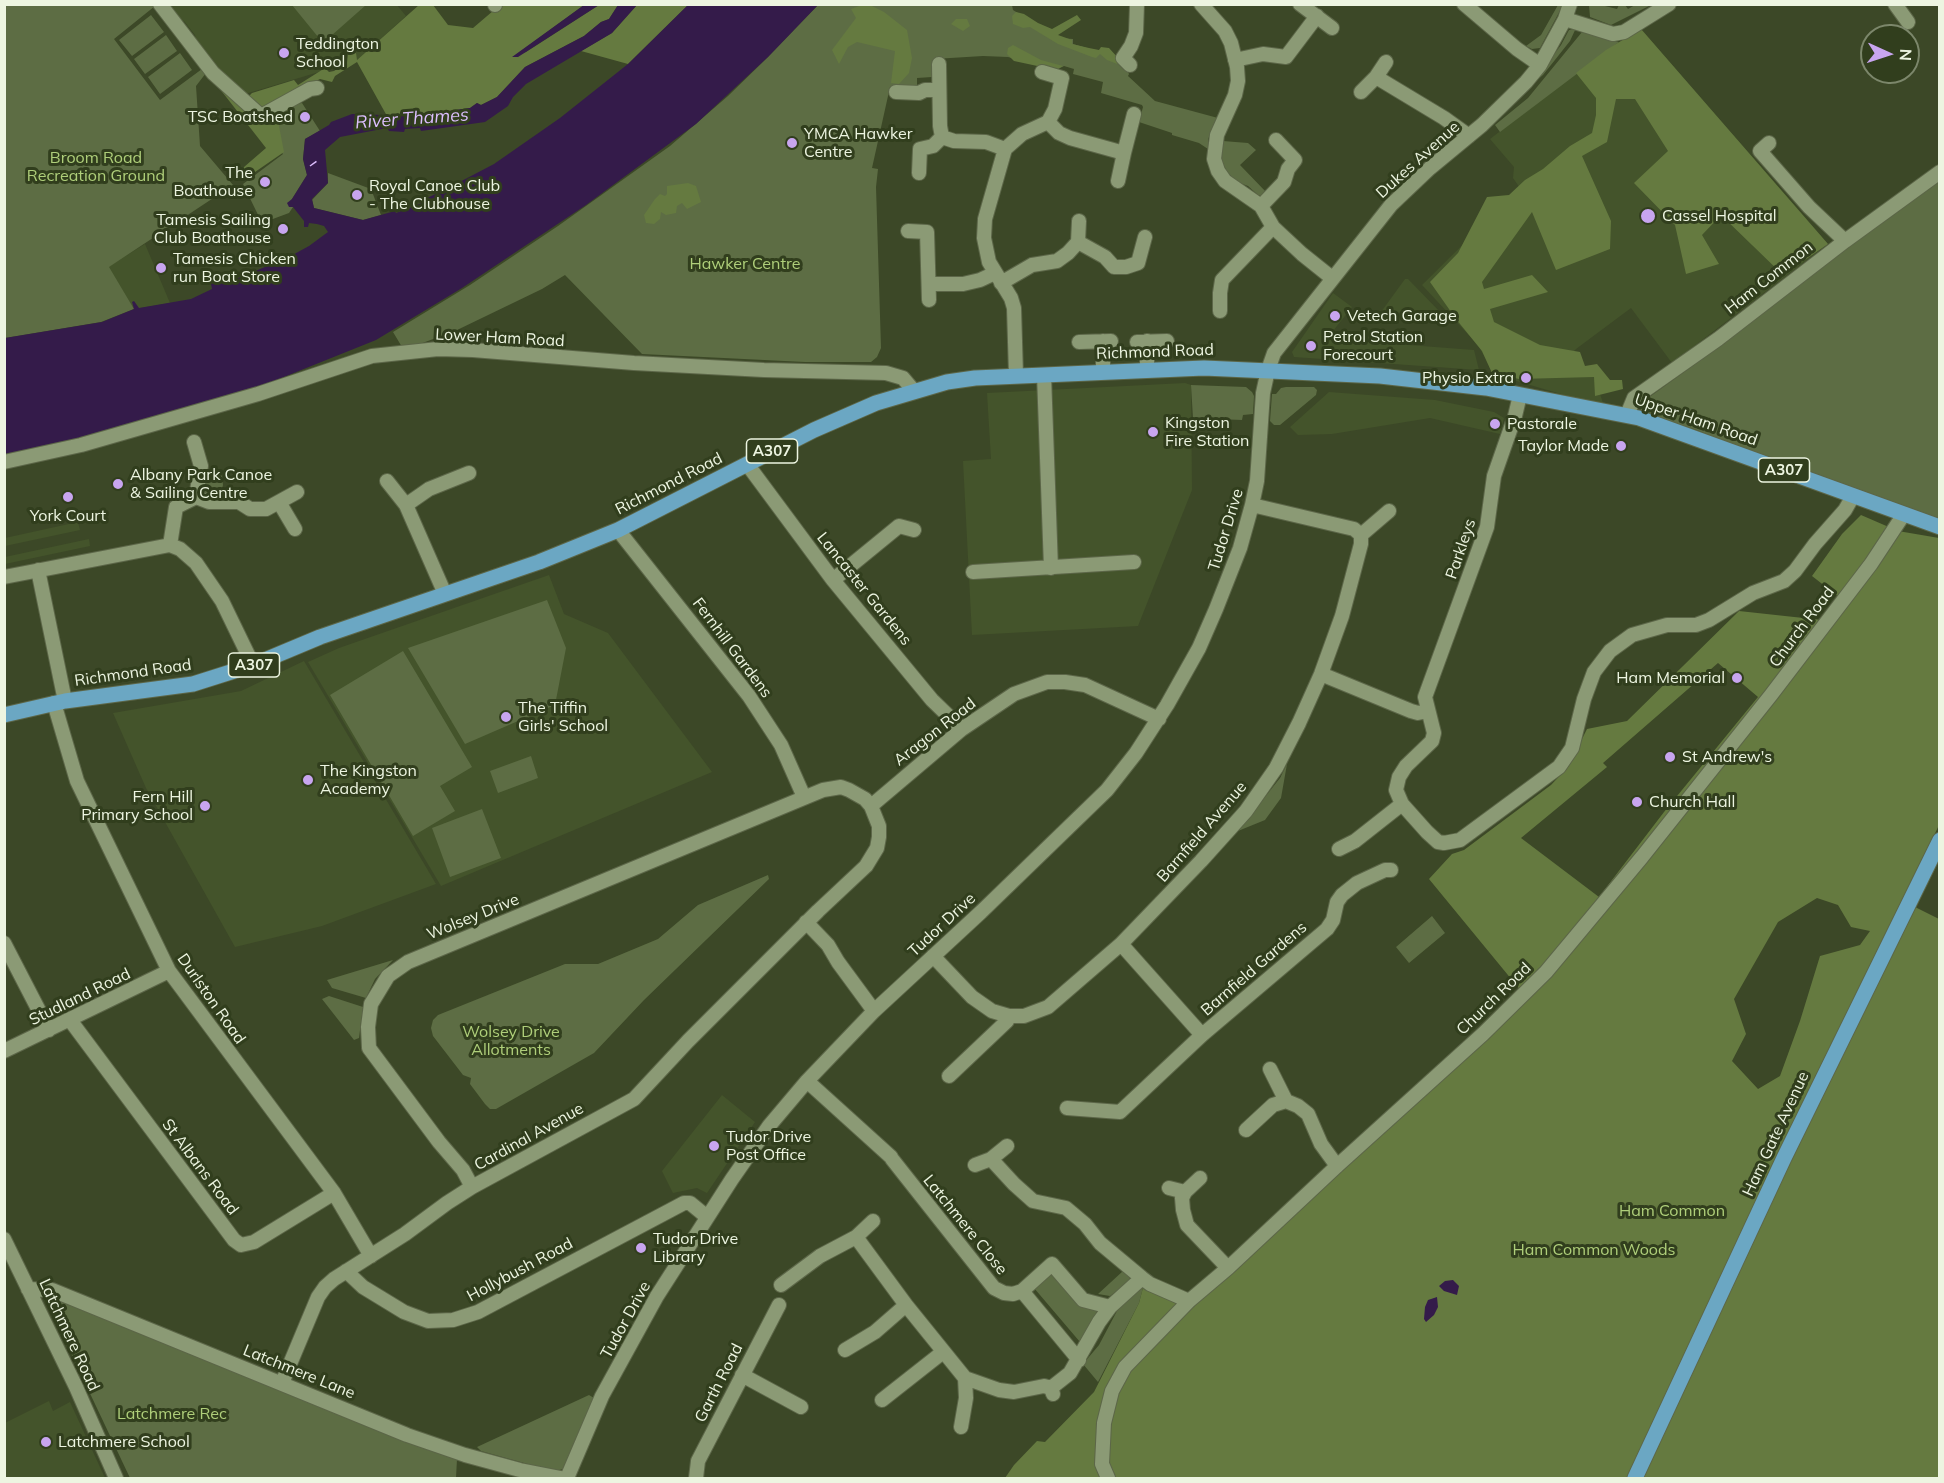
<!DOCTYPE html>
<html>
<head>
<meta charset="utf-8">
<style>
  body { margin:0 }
  #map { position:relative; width:1944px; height:1483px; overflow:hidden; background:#3c4827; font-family:Mulish,sans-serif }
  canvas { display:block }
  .frame { position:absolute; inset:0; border:6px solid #edf5e1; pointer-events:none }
  .north { position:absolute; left:1860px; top:24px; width:60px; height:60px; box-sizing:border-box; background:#313e1d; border:2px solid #7c876b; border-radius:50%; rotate:93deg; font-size:16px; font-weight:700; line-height:24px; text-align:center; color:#edf5e1 }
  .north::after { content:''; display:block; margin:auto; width:21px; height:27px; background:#c8a5ef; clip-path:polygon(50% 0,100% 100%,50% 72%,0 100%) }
</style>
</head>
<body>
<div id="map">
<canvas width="1944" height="1483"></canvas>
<div class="frame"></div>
<div class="north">N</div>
</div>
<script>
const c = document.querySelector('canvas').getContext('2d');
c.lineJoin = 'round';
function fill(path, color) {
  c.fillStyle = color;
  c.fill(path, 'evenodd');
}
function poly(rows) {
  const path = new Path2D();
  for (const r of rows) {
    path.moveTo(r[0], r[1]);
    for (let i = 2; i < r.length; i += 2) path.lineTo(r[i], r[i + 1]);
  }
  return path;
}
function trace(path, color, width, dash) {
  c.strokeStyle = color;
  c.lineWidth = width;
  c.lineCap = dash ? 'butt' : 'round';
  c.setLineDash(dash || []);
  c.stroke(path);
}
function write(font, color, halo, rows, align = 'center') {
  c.font = font + ' Mulish,sans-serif';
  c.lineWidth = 6;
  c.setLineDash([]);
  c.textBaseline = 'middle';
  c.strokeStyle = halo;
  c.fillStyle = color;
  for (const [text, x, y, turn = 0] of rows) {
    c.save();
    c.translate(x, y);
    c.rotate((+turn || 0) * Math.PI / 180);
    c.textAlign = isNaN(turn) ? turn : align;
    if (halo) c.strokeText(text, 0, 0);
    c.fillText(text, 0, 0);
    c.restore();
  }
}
fill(poly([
  [396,4,406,16,356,61,245,94,219,71,197,46,195,35,184,21,175,18,165,5],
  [1641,29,1828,244,1672,363,1631,308,1576,349,1553,375,1594,376,1603,403,1578,399,1513,380,1506,377,1506,372,1491,370,1479,346,1422,285,1520,188,1513,178,1514,167,1490,139,1606,50],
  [145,244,170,303,134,309,108,267],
  [1405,279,1408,279,1442,314,1381,312],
  [1333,293,1352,307,1333,331,1330,339,1474,350,1479,370,1294,357,1292,352],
  [1185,383,1191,385,1192,490,1138,626,972,635,963,461,991,459,987,393],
  [1329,392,1435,400,1494,412,1504,418,1500,434,1430,418,1332,434,1298,435,1290,427],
  [78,522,80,530,5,546,5,538],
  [89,539,90,546,5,564,5,557],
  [549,575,564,614,608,633,712,772,441,886,308,662,339,648],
  [304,661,436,884,322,926,235,947,146,788,113,713,241,691],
  [722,1095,755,1122,707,1193,697,1188,673,1193,662,1171],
  [49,1401,53,1411,70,1402,105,1478,5,1478,5,1423]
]), '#44542b');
fill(poly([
  [4,5,153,5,155,6,114,39,160,100,202,69,206,73,196,86,200,146,233,185,109,267,134,309,101,322,5,338],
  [292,5,366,5,323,43],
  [818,5,1012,5,1013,10,1058,38,1073,39,1073,44,1111,55,1125,66,1129,74,1128,76,1155,101,1218,118,1208,139,1208,149,1199,143,1172,135,1172,133,1139,122,1143,107,1142,105,1101,93,1103,82,1073,74,1074,69,1064,66,1056,70,1008,57,983,56,934,59,932,77,917,78,917,85,890,87,872,168,878,169,876,187,881,348,877,357,871,362,805,362,642,354,565,275,542,289,455,331,417,345,402,347,393,332,470,285,558,226,670,146,728,96,768,57],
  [1558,5,1563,5,1540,48,1532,49,1526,46,1541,35],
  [1589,5,1601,5,1617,9,1619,5,1625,5,1628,9,1635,5,1651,5,1611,25,1590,17],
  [151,15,164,32,132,56,119,40],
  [1576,28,1570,41,1543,75,1529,87,1561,45,1569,30],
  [1582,32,1619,42,1500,132,1495,125,1528,98],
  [166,35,177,51,145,74,134,59],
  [180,53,192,70,160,94,148,77],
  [302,103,320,131,305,139,303,159,307,175,292,199,289,207,293,207,289,213,262,223,243,184,283,154,258,123,292,104],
  [1223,141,1248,143,1256,150,1240,165,1267,193,1264,197,1258,195,1248,186,1237,182,1227,172,1221,159],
  [328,173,371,189,381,215,363,220,314,208,312,200,328,183],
  [1939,179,1939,522,1774,463,1697,430,1640,412,1641,409,1637,406,1720,346,1853,242],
  [1191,385,1246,387,1252,392,1254,396,1253,414,1243,415,1242,420,1193,418],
  [1314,387,1317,390,1316,395,1280,425,1274,425,1270,421,1272,394,1276,394,1281,388,1286,387],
  [218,473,222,476,223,485,220,497,202,495,201,480],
  [547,600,566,648,555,705,465,744,408,648],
  [403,651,472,767,440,786,455,811,413,836,330,695],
  [531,756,538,778,498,793,490,771],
  [1287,764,1281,798,1265,820,1238,831,1280,778],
  [482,809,501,858,450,877,432,828],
  [768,875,769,879,644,1000,594,1053,496,1109,490,1109,485,1104,470,1084,471,1078,463,1075,433,1036,431,1028,433,1020,438,1015,565,964,598,964,658,939,698,905],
  [1432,916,1445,933,1409,963,1396,947],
  [393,960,375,979,366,998,332,988,327,980],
  [329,996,363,1007,359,1038,354,1040,322,999],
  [1052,1269,1099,1308,1080,1342,1034,1288],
  [1123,1271,1131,1277,1125,1285,1110,1296,1098,1294],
  [1144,1284,1139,1303,1098,1382,1083,1364,1099,1345,1117,1311],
  [63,1300,457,1459,456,1478,130,1478,51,1311],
  [589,1395,594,1398,563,1469,556,1471,542,1468,481,1451,477,1447]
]), '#5d6d44');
fill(poly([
  [419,5,433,5,448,25,473,28,500,5,584,5,513,57,526,52,599,5,618,5,609,19,601,22,584,36,525,67,497,97,481,105,477,103,470,108,414,116,387,116,357,62,335,76,332,82,320,79,261,109,246,99,252,93,294,80,298,85,325,68,329,72,334,71,347,62,348,55,356,53,357,60],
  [637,5,688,5,628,64,581,51,612,33],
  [859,6,872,6,884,12,907,30,912,58,909,73,899,84,891,83,895,51,857,42,848,47,839,64,832,50,856,18,851,9],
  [1016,12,1024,14,1038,23,1052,29,1077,15,1081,20,1058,35,1072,40,1072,44,1089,48,1099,50,1101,47,1109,48,1119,59,1120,65,1107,60,1100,54,1096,58,1092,57,1058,44,1030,27,1023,28,1013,24,1012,16],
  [956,19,967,19,970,26,963,31,951,24],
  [1641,29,1828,244,1783,275,1721,215,1702,235,1719,264,1686,274,1675,225,1634,183,1668,151,1635,99,1616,99,1607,142,1582,156,1611,221,1610,249,1556,270,1532,212,1482,282,1484,289,1532,275,1548,292,1490,309,1494,322,1540,345,1580,352,1585,366,1597,364,1610,380,1622,380,1623,389,1595,396,1594,377,1519,379,1492,373,1482,351,1456,319,1430,282,1458,253,1487,197,1509,195,1525,180,1543,169,1570,146,1592,133,1596,115,1596,98,1576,73,1606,50],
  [1013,45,1041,60,1063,66,1056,70,1014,61,1007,54,1008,48],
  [216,84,262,119,289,103,288,111,279,126,284,152,242,181,244,167,266,148],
  [688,183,696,186,701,202,687,209,682,203,677,206,676,213,666,215,661,212,660,219,654,224,646,223,644,215,655,199,660,194,665,196,667,194,667,186],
  [1861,515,1898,531,1939,538,1939,825,1903,901,1939,919,1939,1478,1005,1478,1014,1465,1037,1441,1045,1442,1094,1392,1139,1303,1144,1284,1189,1308,1526,997,1429,879,1452,854,1464,850,1551,785,1568,767,1587,729,1627,721,1739,611,1831,621,1844,601,1812,576,1842,534],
  [1718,663,1758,697,1664,812,1599,897,1521,838,1607,767,1603,763],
  [1817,898,1838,905,1851,927,1870,931,1860,945,1820,956,1800,1021,1780,1076,1758,1089,1732,1061,1746,1034,1734,999,1778,922]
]), '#657a40');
fill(poly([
  [584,5,599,5,518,57,512,57],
  [618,5,637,5,612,33,526,84,513,97,508,106,485,122,421,131,420,128,405,129,404,132,389,131,387,128,340,137,325,150,328,183,312,199,314,208,363,220,395,211,396,213,422,203,425,199,444,190,450,190,452,186,494,164,560,118,628,64,688,5,818,5,768,57,696,124,586,205,462,288,376,340,259,387,97,435,5,457,5,338,102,322,134,309,132,302,134,301,139,308,191,299,212,289,211,284,223,278,226,283,287,258,309,246,328,232,324,226,317,224,309,223,308,227,304,227,304,221,293,207,289,207,287,203,292,199,307,175,303,159,305,139,329,125,331,122,352,114,414,116,470,108,477,103,481,105,497,97,525,67,584,36,601,22,609,19],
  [1453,1280,1459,1286,1457,1295,1444,1291,1439,1286,1445,1281],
  [1437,1297,1438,1307,1434,1315,1426,1322,1424,1319,1425,1307,1428,1300]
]), '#341b4a');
trace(poly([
  [310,166,321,158]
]), '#dcbefe', 1.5, [8, 6]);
const minor = poly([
  [160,4,213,73,261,116,310,89,317,88],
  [1201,4,1225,31,1231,43,1237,67,1238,81,1235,95,1217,135,1214,159,1218,171,1225,181,1261,206,1273,227,1302,254,1332,278],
  [1300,4,1332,28],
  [1464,4,1517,49,1540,65],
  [1895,4,1908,22],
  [495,5,495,4],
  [1565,19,1613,34,1624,32,1669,4],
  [1235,60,1263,54,1286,57,1317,16],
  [939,64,940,126,942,137],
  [1130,65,1123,58,1131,46,1136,33,1137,4],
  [1376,77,1444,118,1469,136],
  [896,92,919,93,925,90,939,90],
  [1361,92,1376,77,1386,62],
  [1048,122,1059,133,1070,138,1124,153,1134,114],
  [1769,143,1760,151,1809,207,1845,241],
  [919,173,920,149,933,146,942,137,954,141,986,142,1005,149],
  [1118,181,1124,153],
  [1261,206,1284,182,1288,169,1295,160,1276,140],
  [908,231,927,232,929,300],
  [1078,242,1079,221],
  [1001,283,1032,265,1057,261,1068,253,1078,242,1105,257,1114,267,1126,267,1138,263,1145,237],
  [930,284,963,284,980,280,995,273],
  [1220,311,1220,293,1222,280,1273,227],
  [1079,342,1111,341],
  [1137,342,1167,341],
  [1147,369,1147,341],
  [1103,371,1103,341],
  [1016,375,1014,308,1011,298,989,262,984,238,985,219,1005,149,1022,134,1048,122,1055,109,1062,78,1042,72],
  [1044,375,1051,568],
  [1520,395,1515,416,1494,476,1487,527,1425,697,1434,733,1432,741,1406,766,1399,777,1396,790,1402,804,1427,832,1438,842,1444,843,1460,840,1559,767,1572,748,1584,699,1594,672,1610,651,1632,635,1667,625,1696,625,1709,620,1753,593,1784,581,1795,571,1815,544,1845,510,1853,496],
  [1627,415,1634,398,1718,339,1845,241,1940,172],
  [194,442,201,466,196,497],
  [4,462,81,445,258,394,372,356,438,349,473,350,634,363,764,370,886,373,903,378,914,391],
  [747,464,833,580,932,700,962,729],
  [387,481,406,505],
  [279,502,295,529],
  [618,530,749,696,781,745,804,797],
  [1361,535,1389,511],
  [170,545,176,507,196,497,209,502,239,502,250,509,266,509,297,492],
  [38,570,65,701],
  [973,572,1134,562],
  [4,577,170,545,180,549,196,563,222,601,253,665],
  [833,580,899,526,914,530],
  [445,594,406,505,429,489,469,473],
  [1321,674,1411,711,1418,713,1428,711],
  [54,703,77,781,169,971,334,1193,371,1256],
  [1339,849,1355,841,1402,804],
  [806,922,828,945,838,962,874,1011],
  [4,943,49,1030],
  [1121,944,1202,1035],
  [933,956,972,997,992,1011,1009,1016,1024,1016,1048,1007,1121,944,1201,861,1246,811,1276,768,1299,723,1321,674,1342,616,1361,544,1361,535,1354,529,1252,505],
  [70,1020,234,1240,241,1245,254,1242,334,1193],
  [4,1051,169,971],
  [1270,1069,1286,1101],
  [949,1076,1007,1021,1009,1016],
  [807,1081,891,1157],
  [1067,1108,1120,1112,1202,1035,1327,929,1333,920,1337,902,1342,895,1357,883,1385,870,1391,870],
  [1246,1130,1273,1105,1286,1101,1298,1106,1308,1114,1321,1144,1337,1166],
  [892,1159,994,1288,1004,1293,1013,1294,1022,1291,1052,1264,1083,1300,1110,1307],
  [991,1159,1014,1184,1033,1201,1066,1208,1085,1224,1100,1243,1142,1278,1150,1284,1189,1301],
  [975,1165,991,1159,1007,1146],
  [1200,1178,1185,1192,1182,1198,1183,1210,1187,1225,1228,1268],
  [472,1187,463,1170,439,1142,369,1048,368,1027,371,1004,388,976,408,962,823,790,841,787,849,790,865,799,871,806],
  [1169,1188,1185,1192],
  [856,1237,873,1221],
  [4,1239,76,1387,116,1478],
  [346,1271,363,1287,404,1312,428,1321,453,1320,478,1312,684,1203,690,1203,707,1217],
  [781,1285,820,1256,856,1237,906,1305,965,1378,999,1390,1014,1392,1044,1386,1051,1388],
  [28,1289,52,1290,407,1435,465,1455,520,1470,561,1478],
  [1022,1291,1079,1360],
  [845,1350,875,1332,906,1305],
  [742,1375,801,1407],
  [282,1383,318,1297,325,1287,334,1279,405,1234,447,1203,472,1187,634,1099,688,1041,818,911,866,866,877,848,879,837,879,826,871,806,962,729,1014,694,1047,682,1065,682,1085,685,1159,719],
  [1053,1394,1051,1388,1070,1373,1099,1322,1110,1307,1142,1278],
  [882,1400,943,1352],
  [961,1427,966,1398,965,1378],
  [567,1478,602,1396,657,1296,732,1179,769,1126,807,1081,874,1011,981,912,1107,790,1136,753,1167,705,1199,648,1216,609,1240,548,1252,505,1257,481,1263,393,1268,370,1274,353,1391,205,1430,168,1482,125,1526,82,1540,65,1565,19,1570,4],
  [696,1478,698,1461,779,1305],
  [1108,1478,1102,1464,1104,1423,1112,1391,1125,1367,1189,1301,1228,1268,1337,1166,1483,1034,1546,972,1642,857,1771,695,1871,564,1904,514]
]);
const major = poly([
  [4,715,65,701,193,684,253,665,320,637,539,562,618,530,814,430,876,403,947,382,975,378,1204,368,1380,376,1486,388,1639,418,1940,527],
  [1635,1478,1784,1158,1940,840]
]);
trace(minor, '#5c6648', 16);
trace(major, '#5c6648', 17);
trace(minor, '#8b9a75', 14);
trace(major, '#6ba7c3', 15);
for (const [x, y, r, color] of [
  [284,53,6,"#c8a5ef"],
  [305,117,6,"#c8a5ef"],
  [792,143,6,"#c8a5ef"],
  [265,182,6,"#c8a5ef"],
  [357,195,6,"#c8a5ef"],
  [1648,216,8,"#c8a5ef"],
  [283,229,6,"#c8a5ef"],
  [161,268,6,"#c8a5ef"],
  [1335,316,6,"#c8a5ef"],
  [1311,346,6,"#c8a5ef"],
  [1526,378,6,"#c8a5ef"],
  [1495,424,6,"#c8a5ef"],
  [1153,432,6,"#c8a5ef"],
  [1621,446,6,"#c8a5ef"],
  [118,484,6,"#c8a5ef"],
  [68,497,6,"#c8a5ef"],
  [1737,678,6,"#c8a5ef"],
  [506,717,6,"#c8a5ef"],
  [1670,757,6,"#c8a5ef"],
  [308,780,6,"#c8a5ef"],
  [1637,802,6,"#c8a5ef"],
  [205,806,6,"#c8a5ef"],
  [714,1146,6,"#c8a5ef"],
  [641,1248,6,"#c8a5ef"],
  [46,1442,6,"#c8a5ef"]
]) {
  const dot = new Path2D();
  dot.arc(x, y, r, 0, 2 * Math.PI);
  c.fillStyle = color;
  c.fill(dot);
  trace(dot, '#313e1d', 2);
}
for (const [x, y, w] of [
  [772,451,51],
  [1784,470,51],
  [254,665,51]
]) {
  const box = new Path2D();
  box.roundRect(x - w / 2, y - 12, w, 24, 4.5);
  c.fillStyle = '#313e1d';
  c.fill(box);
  trace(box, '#edf5e1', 1.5);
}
write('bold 15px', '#edf5e1', null, [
  ["A307",772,451],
  ["A307",1784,470],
  ["A307",254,665]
]);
write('16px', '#edf5e1', '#313e1d', [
  ["Teddington",296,44],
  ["School",296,62],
  ["TSC Boatshed",293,117,"right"],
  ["YMCA Hawker",804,134],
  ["Centre",804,152],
  ["The",253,173,"right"],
  ["Boathouse",253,191,"right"],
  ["Royal Canoe Club",369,186],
  ["- The Clubhouse",369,204],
  ["Cassel Hospital",1662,216],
  ["Tamesis Sailing",271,220,"right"],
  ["Club Boathouse",271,238,"right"],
  ["Tamesis Chicken",173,259],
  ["run Boat Store",173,277],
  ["Vetech Garage",1347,316],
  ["Petrol Station",1323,337],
  ["Forecourt",1323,355],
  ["Physio Extra",1514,378,"right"],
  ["Kingston",1165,423],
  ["Fire Station",1165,441],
  ["Pastorale",1507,424],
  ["Taylor Made",1609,446,"right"],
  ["Albany Park Canoe",130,475],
  ["& Sailing Centre",130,493],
  ["York Court",68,516,"center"],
  ["Ham Memorial",1725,678,"right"],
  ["The Tiffin",518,708],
  ["Girls' School",518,726],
  ["St Andrew's",1682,757],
  ["The Kingston",320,771],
  ["Academy",320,789],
  ["Fern Hill",193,797,"right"],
  ["Primary School",193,815,"right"],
  ["Church Hall",1649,802],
  ["Tudor Drive",726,1137],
  ["Post Office",726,1155],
  ["Tudor Drive",653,1239],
  ["Library",653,1257],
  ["Latchmere School",58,1442]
], 'left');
write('16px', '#afcf7a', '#313e1d', [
  ["Broom Road",96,158],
  ["Recreation Ground",96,176],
  ["Hawker Centre",745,264],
  ["Wolsey Drive",511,1032],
  ["Allotments",511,1050],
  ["Ham Common",1672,1211],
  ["Ham Common Woods",1594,1250],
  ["Latchmere Rec",172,1414]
]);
write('16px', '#edf5e1', '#313e1d', [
  ["Dukes Avenue",1418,160,-42],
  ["Ham Common",1769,278,-38],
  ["Lower Ham Road",500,338,3],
  ["Richmond Road",1155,352,-2],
  ["Upper Ham Road",1696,420,19],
  ["Richmond Road",669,484,-27],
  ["Tudor Drive",1226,530,-73],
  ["Parkleys",1461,549,-71],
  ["Lancaster Gardens",864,589,51],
  ["Church Road",1802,627,-53],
  ["Fernhill Gardens",732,648,53],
  ["Richmond Road",133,673,-8],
  ["Aragon Road",935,732,-38],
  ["Barnfield Avenue",1202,832,-49],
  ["Wolsey Drive",473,917,-22],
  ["Tudor Drive",942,925,-43],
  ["Barnfield Gardens",1254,969,-41],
  ["Studland Road",80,997,-26],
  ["Durlston Road",211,999,55],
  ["Church Road",1494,999,-44],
  ["Ham Gate Avenue",1776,1134,-65],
  ["Cardinal Avenue",529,1137,-29],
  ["St Albans Road",200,1167,53],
  ["Latchmere Close",965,1225,51],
  ["Hollybush Road",520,1270,-28],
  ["Tudor Drive",626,1320,-61],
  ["Latchmere Road",69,1335,65],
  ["Latchmere Lane",299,1372,22],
  ["Garth Road",719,1383,-63]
]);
write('italic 18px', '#dcbefe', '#313e1d', [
  ["River Thames",412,119,-4]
]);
</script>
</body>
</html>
